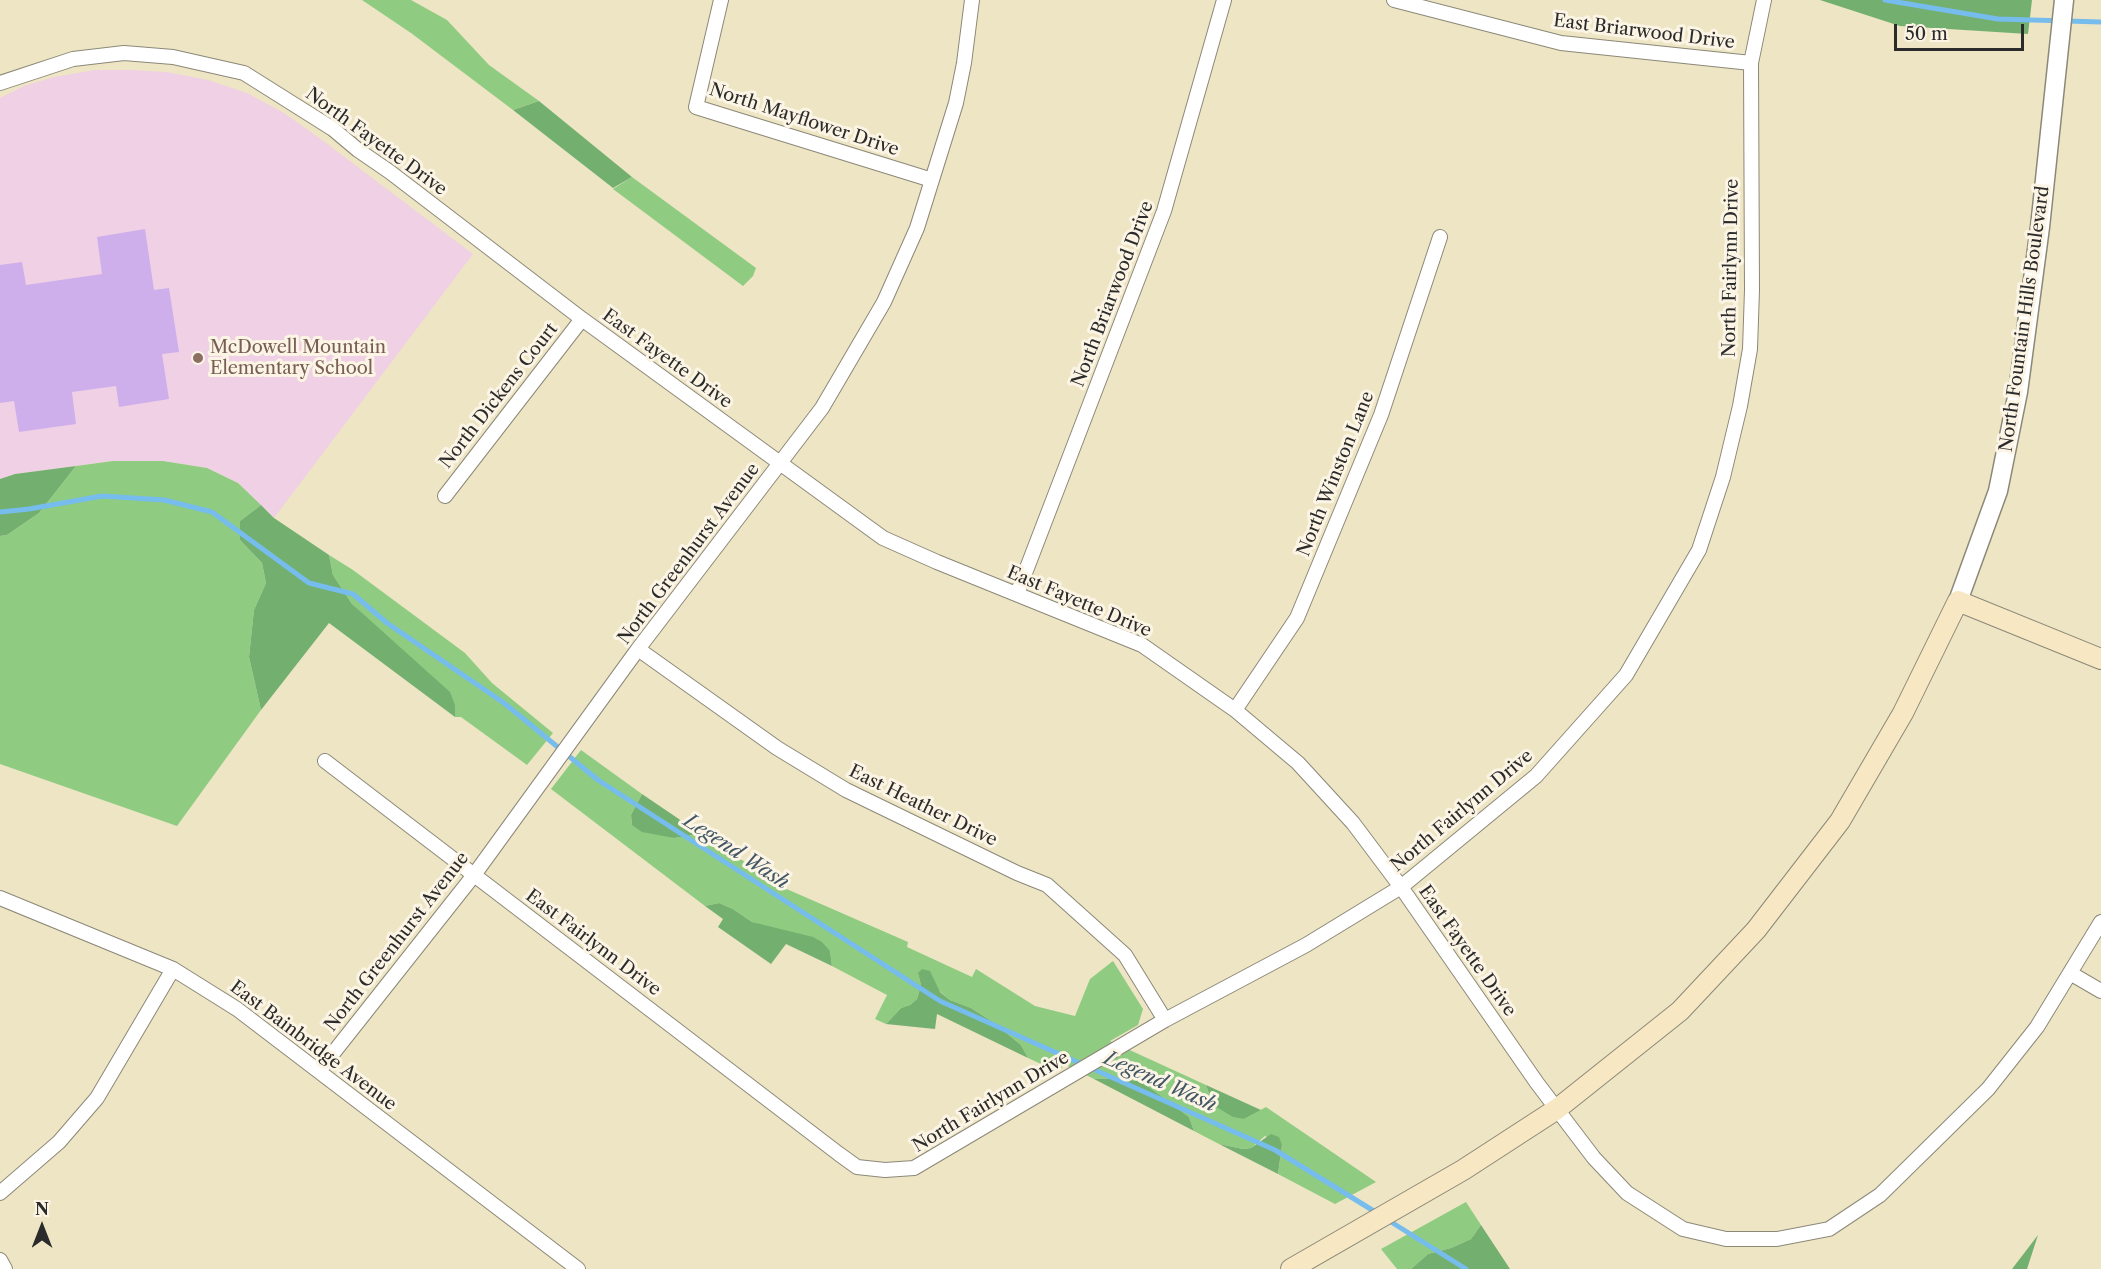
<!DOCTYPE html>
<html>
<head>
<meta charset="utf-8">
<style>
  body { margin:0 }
  #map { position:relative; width:2101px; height:1269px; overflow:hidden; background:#ede5c4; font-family:"Libre Caslon Text",serif }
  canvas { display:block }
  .north { position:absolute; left:12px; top:1197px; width:60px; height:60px; -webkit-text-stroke:4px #fcf5e5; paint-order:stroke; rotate:0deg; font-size:16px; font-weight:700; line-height:24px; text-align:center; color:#2b2b2b }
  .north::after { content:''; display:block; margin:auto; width:21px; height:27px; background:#2b2b2b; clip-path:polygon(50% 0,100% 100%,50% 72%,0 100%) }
  .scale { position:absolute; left:1894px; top:24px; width:130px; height:27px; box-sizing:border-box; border:3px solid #2b2b2b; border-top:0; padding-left:8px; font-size:18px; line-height:21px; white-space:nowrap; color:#2b2b2b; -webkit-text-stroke:4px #fcf5e5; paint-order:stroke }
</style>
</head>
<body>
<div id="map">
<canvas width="2101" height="1269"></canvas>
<div class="north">N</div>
<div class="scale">50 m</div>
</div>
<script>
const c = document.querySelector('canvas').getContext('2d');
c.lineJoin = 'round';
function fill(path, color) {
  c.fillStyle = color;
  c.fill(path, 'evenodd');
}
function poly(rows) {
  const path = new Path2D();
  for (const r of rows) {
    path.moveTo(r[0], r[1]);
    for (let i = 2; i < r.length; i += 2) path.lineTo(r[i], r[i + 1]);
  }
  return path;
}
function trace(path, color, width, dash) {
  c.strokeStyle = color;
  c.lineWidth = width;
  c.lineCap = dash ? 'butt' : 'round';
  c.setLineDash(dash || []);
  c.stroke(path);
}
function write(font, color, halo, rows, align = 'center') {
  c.font = font + ' "Libre Caslon Text",serif';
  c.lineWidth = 6;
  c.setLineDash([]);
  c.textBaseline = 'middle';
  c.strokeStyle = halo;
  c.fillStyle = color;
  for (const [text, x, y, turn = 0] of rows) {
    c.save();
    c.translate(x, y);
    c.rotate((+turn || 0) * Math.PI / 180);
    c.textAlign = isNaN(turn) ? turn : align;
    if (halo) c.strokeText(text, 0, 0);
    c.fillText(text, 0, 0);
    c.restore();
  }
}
fill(poly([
  [95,70,132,70,167,72,208,80,247,93,284,113,322,140,473,254,274,518,238,483,207,468,163,461,113,461,15,474,0,479,0,98,24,86,54,77]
]), '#f0d0e4');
fill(poly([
  [362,0,411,0,447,20,489,65,539,101,513,110,411,33],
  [632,177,756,268,753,276,743,286,613,189],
  [113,461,163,461,207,468,238,483,261,505,240,521,240,540,262,563,266,583,254,610,249,657,261,710,177,826,0,764,0,536,7,535,39,513,76,466],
  [329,555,353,570,465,653,492,683,553,733,527,765,461,717,455,717,455,705,352,604,333,575],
  [581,750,642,794,631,815,632,825,674,838,701,834,753,867,771,867,766,880,908,942,907,947,972,977,976,969,1035,1006,1075,1016,1090,979,1113,961,1143,1009,1138,1025,1110,1041,1206,1085,1213,1105,1244,1119,1266,1107,1376,1182,1335,1204,1278,1174,1282,1145,1265,1136,1251,1148,1243,1149,1219,1144,1194,1131,1189,1117,1137,1081,1120,1078,1094,1079,1066,1065,1056,1071,1028,1058,1021,1045,993,1022,971,1008,950,1000,918,973,921,985,917,999,910,1005,901,1008,886,1024,875,1019,887,995,832,966,830,951,780,931,752,922,733,909,719,903,705,906,551,789],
  [1466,1202,1481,1225,1471,1239,1451,1248,1428,1254,1411,1269,1397,1269,1381,1249]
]), '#8fcc82');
fill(poly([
  [1820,0,2032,0,2028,34,1900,26],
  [539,101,632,177,613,188,513,110],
  [76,466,39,513,7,535,0,536,0,479,15,474],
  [261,505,274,518,329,555,333,575,352,604,450,692,455,705,455,717,329,623,261,710,249,657,254,610,266,583,262,563,240,540,240,521],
  [642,794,701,834,674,838,642,832,632,825,631,815],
  [719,903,733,909,752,922,813,937,822,942,830,951,832,966,786,944,771,964,718,927,723,919,705,906],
  [922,969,930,971,940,992,950,1000,971,1008,993,1022,1021,1045,1028,1058,937,1014,935,1029,886,1024,901,1008,910,1005,917,999,921,985,918,973],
  [1120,1078,1137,1081,1147,1086,1189,1117,1194,1131,1094,1079],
  [1206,1085,1261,1110,1244,1119,1233,1117,1213,1105],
  [1271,1134,1279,1137,1282,1145,1278,1174,1219,1144,1243,1149,1251,1148],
  [1481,1225,1510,1269,1411,1269,1428,1254,1451,1248,1471,1239],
  [2038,1235,2027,1269,2012,1269]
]), '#73b070');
trace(poly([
  [1885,0,1998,19,2101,22],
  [0,512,29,509,102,496,164,500,212,512,309,583,353,594,387,623,504,703,598,780,940,1001,1275,1150,1377,1213],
  [1388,1220,1466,1269]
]), '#76bced', 5);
fill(poly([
  [145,229,154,290,169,288,179,352,162,354,169,399,119,407,116,386,72,392,76,424,19,432,14,401,0,403,0,265,22,262,26,285,102,274,97,237]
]), '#ceafec');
const minor = poly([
  [721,0,696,107,932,180],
  [1394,0,1561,43,1751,63],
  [0,83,73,59,124,53,173,57,244,73,333,129,358,150,390,172,582,319,883,538,937,562,1142,645,1235,710,1298,763,1353,823,1401,887,1537,1083,1594,1158,1627,1193,1683,1229,1726,1239,1777,1239,1829,1229,1880,1195,1988,1089,2037,1027,2101,922],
  [445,496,582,319],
  [1017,594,1164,211,1224,0],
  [638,649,777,748,846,790,1017,873,1047,885,1125,955,1165,1020],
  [1235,710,1297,618,1381,415,1440,237],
  [325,761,839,1154,857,1167,885,1170,914,1168,1165,1020,1306,945,1401,887,1536,776,1626,675,1699,550,1723,477,1740,406,1750,349,1752,290,1751,63,1764,0],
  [0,898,173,969,237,1009,578,1269],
  [2070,973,2101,991],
  [319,1071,474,875,638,649,822,408,884,302,917,228,956,103,964,63,972,0],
  [0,1193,59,1142,97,1098,173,969],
  [0,1260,5,1269]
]);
const tertiary = poly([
  [1958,601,1998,491,2018,392,2040,227,2064,0]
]);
const secondary = poly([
  [1291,1269,1463,1170,1557,1109,1680,1011,1756,930,1840,821,1903,713,1958,601,2101,659]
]);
trace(minor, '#8c8878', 16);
trace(tertiary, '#8c8878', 21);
trace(secondary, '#8c8878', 22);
trace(minor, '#fff', 14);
trace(tertiary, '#fff', 18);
trace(secondary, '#f7e8c3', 20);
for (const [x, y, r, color] of [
  [198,358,6,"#8d6e63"]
]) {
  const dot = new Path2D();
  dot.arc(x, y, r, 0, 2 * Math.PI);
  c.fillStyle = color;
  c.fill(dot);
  trace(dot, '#fcf5e5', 2);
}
write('18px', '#2b2b2b', '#fcf5e5', [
  ["East Briarwood Drive",1644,32,7],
  ["North Mayflower Drive",804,120,18],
  ["North Fayette Drive",376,142,36],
  ["North Fairlynn Drive",1731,268,-89],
  ["North Briarwood Drive",1113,294,-69],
  ["North Fountain Hills Boulevard",2025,319,-82],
  ["East Fayette Drive",667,359,36],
  ["North Dickens Court",499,396,-52],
  ["North Winston Lane",1336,474,-68],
  ["North Greenhurst Avenue",689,554,-53],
  ["East Fayette Drive",1079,602,23],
  ["East Heather Drive",923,806,26],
  ["North Fairlynn Drive",1462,811,-40],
  ["North Greenhurst Avenue",397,942,-52],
  ["East Fairlynn Drive",593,943,37],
  ["East Fayette Drive",1467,951,55],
  ["East Bainbridge Avenue",313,1046,37],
  ["North Fairlynn Drive",991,1102,-31]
]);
write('18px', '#785e54', '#fcf5e5', [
  ["McDowell Mountain",210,348],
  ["Elementary School",210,369]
], 'left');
write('italic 20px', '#425665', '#fcf5e5', [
  ["Legend Wash",736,852,33],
  ["Legend Wash",1160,1082,24]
]);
</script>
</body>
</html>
